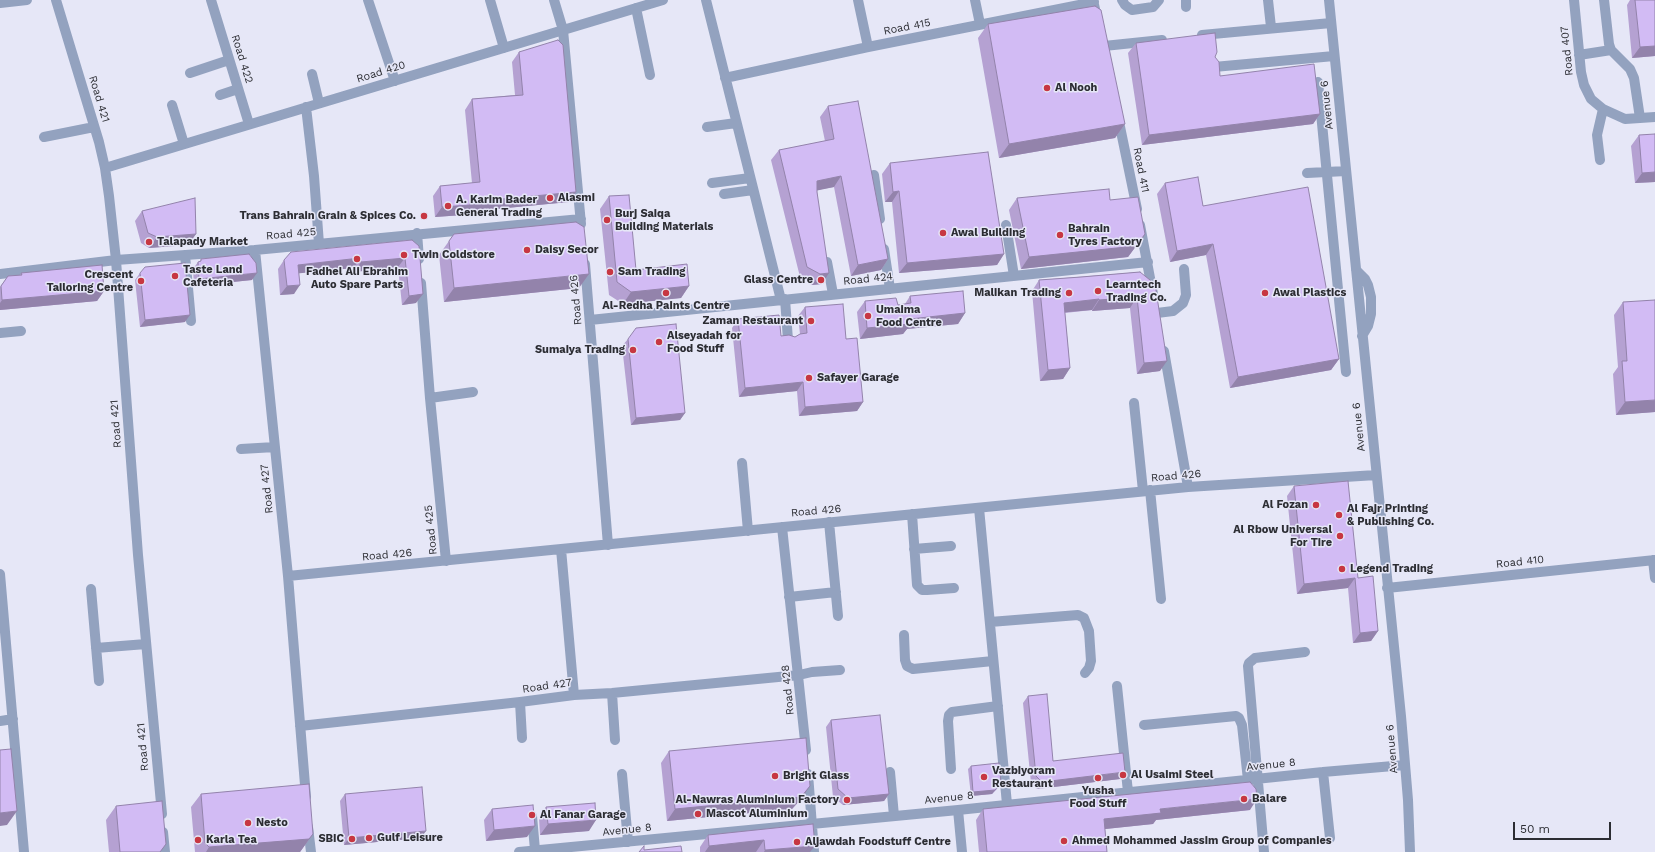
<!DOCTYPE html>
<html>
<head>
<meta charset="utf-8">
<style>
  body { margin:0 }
  #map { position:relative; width:1655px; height:852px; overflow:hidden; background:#e6e7f7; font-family:"Work Sans",sans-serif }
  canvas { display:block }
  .scale { position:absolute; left:1513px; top:822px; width:98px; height:18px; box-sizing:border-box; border:2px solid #2c2d33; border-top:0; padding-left:5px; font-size:12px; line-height:14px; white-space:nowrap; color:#2c2d33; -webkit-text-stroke:3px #e6e7f7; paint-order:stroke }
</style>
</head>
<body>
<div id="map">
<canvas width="1655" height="852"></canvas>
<div class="scale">50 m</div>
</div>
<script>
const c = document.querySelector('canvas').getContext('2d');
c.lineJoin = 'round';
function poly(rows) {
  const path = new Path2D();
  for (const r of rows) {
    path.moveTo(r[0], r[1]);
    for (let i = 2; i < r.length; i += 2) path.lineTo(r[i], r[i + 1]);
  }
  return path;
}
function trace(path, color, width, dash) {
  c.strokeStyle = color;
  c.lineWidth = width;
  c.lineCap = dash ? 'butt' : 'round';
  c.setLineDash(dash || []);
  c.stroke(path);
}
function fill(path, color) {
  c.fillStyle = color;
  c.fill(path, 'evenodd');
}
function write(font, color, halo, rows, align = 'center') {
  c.font = font + ' "Work Sans",sans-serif';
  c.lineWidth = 3;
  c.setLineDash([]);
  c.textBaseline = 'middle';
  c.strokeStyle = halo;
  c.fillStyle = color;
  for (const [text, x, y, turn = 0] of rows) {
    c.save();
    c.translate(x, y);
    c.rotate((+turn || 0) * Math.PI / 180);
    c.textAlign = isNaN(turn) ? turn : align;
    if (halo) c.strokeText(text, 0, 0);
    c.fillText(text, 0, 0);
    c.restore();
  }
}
trace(poly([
  [56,0,99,142,105,168,109,196,116,260,138,555,162,814],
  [211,0,249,124],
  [368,0,395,81],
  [490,0,504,48],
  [554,0,563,30,581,224],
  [706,0,781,300],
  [858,0,868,47],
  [975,0,980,24],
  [1093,0,1097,18],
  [1122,0,1125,5,1132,10,1153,7,1159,0],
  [1186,0,1186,7],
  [1268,0,1271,27],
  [1329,0,1401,716,1408,800,1410,852],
  [1574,0,1581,72,1584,85,1591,99,1603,109,1625,119,1655,117],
  [1604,0,1609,44,1611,50,1630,69,1634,78,1640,118],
  [0,3,27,0],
  [636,8,650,75],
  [1202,35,1331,23],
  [1104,46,1162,40],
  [1579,55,1611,50],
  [1214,67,1334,56],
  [190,73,229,60],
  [312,74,319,103],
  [725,78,868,47,1094,2],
  [1318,82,1346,372],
  [220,95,238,89],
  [172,105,184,144],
  [306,107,314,176,319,244],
  [1118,117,1137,209],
  [707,127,736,123],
  [44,137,94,127],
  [1600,160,1597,135,1603,109],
  [105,168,663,0],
  [1307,173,1346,171],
  [874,175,880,219],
  [712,183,750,178],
  [724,194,753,190],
  [1006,225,1014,276],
  [1140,225,1153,294],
  [417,233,419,259],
  [884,249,890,289],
  [255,250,288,576,306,797],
  [185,255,191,321],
  [827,262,833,294],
  [585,264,608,545],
  [1356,270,1365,279,1368,285,1371,297,1371,314,1368,326,1362,336],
  [0,274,116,260,255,250,581,219],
  [421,283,430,398,446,561],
  [785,299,788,340],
  [1157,313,1173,311,1183,303,1186,295,1184,269],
  [590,320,1148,262],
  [0,333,21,331],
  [1164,351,1188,487],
  [430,398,473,392],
  [1134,403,1143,491],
  [241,449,275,447],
  [742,463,748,531],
  [1150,490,1161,599],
  [979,508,1007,804],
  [912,514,917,585,922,590,927,590,954,588],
  [829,522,838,616],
  [782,527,806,750],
  [561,549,574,695],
  [914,549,951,546],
  [1653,560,1655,578],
  [0,574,24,852],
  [288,576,1188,487,1376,475],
  [1387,588,1655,560],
  [91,589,99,681],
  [789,597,836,592],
  [990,622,1078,615,1084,618,1089,631,1091,661,1089,668,1085,673],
  [904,635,905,660,907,666,913,669,993,661],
  [96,648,146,644],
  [1117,686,1128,792],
  [612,693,615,740],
  [520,702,522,738],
  [0,721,13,719],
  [1144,725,1236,716,1239,718,1242,725,1248,780],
  [300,726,520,702,574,695,612,693,799,675,812,672,840,670],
  [951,769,948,721,949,715,952,712,998,706],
  [890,772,894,816],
  [1323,772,1330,838],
  [622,774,628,842],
  [808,774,814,852],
  [958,810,962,852],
  [532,816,535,850],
  [308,827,311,852],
  [163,832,165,852],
  [519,852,958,810,1323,772,1405,765],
  [1264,852,1248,666,1249,663,1255,658,1305,652]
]), '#93a2bf', 10);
fill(poly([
  [1630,0,1655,0,1655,56,1632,58,1627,5],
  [988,24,1125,124,1115,138,999,158,978,38],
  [1136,43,1215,57,1220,76,1320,114,1313,124,1142,145,1128,53],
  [519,52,569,202,465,212,463,215,435,217,433,196,440,186,472,183,465,110,472,99,515,95,512,62],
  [828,106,888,259,881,270,851,276,834,187,817,190,822,284,812,285,800,277,771,160,779,150,825,141,820,117],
  [1639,135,1655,182,1635,183,1631,146],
  [890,163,1004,254,997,265,899,273,892,202,885,202,882,174],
  [1165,183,1203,206,1339,359,1331,370,1230,388,1206,255,1170,262,1157,194],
  [609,196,636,270,689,286,681,298,623,304,609,295,600,209],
  [1017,198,1110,200,1145,234,1128,257,1021,269,1009,210],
  [142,211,196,234,188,245,149,248,141,243,135,221],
  [454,234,579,288,444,302,439,255],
  [412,240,416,303,402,305,398,267,354,272,354,268,299,273,294,294,280,295,278,269,284,260],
  [201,259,252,280,194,286,193,269,198,262,200,262],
  [1140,272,1160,371,1137,374,1130,308,1092,311,1092,310,1065,313,1070,368,1063,379,1040,381,1032,291,1039,280],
  [21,273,104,291,97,301,0,310,0,287,8,276,20,275],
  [140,273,185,322,140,327,135,280],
  [910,296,965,313,958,324,907,329,903,334,860,339,857,312,865,301,898,305,905,304],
  [1623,302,1655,412,1616,415,1613,374,1618,367,1614,315],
  [805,307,846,339,863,402,857,411,799,416,797,391,739,397,732,328,738,319,781,336,795,337,800,334,798,316],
  [628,339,685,413,680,420,631,425,622,346],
  [1294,486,1358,578,1378,631,1371,641,1353,643,1348,588,1297,594,1287,496],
  [1028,696,1053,761,1120,779,1037,789,1031,783,1023,703],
  [831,720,889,794,884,801,843,805,833,797,826,727],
  [669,751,802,798,792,809,667,821,661,763],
  [971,766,999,787,992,794,971,796,968,769],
  [201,794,313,834,300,852,195,852,191,807],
  [345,794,421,838,344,845,340,801],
  [116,806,160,852,109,852,106,820],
  [546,807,589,831,540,835,539,818],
  [492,809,527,837,486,841,484,820],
  [983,809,1250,810,1156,820,1153,824,1105,829,1107,852,979,852,976,820],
  [813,824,810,852,700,852,700,847,708,835]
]), '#b5a1d2');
fill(poly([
  [1655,46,1655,56,1632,58,1640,47],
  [1320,114,1313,124,1142,145,1149,135],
  [1125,124,1115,138,999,158,1009,144],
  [1655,172,1655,182,1635,183,1642,173],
  [841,176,834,187,810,192,817,181],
  [899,191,892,202,885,202,893,192],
  [576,192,569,202,465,212,463,215,435,217,442,207,470,202],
  [196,234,188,245,149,248,157,237],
  [1145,234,1128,257,1021,269,1029,257],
  [1213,244,1206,255,1170,262,1177,251],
  [1004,254,997,265,899,273,907,263],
  [360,258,354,268,292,274,298,265],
  [405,258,398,267,354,272,361,262],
  [888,259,881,270,851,276,858,265],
  [257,273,252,280,194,286,199,279],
  [829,273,822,284,812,285,820,274],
  [589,274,579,288,444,302,454,288],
  [300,285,294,294,280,295,287,286],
  [689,286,681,298,623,304,631,292],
  [104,291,97,301,0,310,0,303,2,300],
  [423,294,416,303,402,305,409,296],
  [1137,297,1130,308,1092,311,1099,300],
  [1099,299,1092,310,1057,313,1064,303],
  [965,313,958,324,907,329,903,334,860,339,867,328,910,319],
  [190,315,185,322,140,327,145,320],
  [1339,359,1331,370,1230,388,1238,377],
  [1167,361,1160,371,1137,374,1144,363],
  [1070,368,1063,379,1040,381,1048,370],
  [803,382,797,391,739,397,745,388],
  [1655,400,1655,412,1616,415,1625,402],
  [863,402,857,411,799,416,805,407],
  [685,413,680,420,631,425,636,418],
  [1355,578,1348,588,1297,594,1304,584],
  [1378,631,1371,641,1353,643,1360,633],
  [1125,772,1120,779,1037,789,1042,782],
  [1001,783,992,794,971,796,973,792],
  [810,786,802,798,792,809,667,821,675,809],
  [889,794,884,801,843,805,848,798],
  [1257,799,1250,810,1156,820,1153,824,1096,830,1104,819,1160,809],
  [17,811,7,825,0,826,0,813],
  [596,820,589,831,540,835,548,824],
  [535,826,527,837,486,841,494,830],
  [426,831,421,838,344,845,349,838],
  [313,834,300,852,206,852,209,847],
  [764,840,756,852,705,852,709,846],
  [815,846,810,852,764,852,765,850]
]), '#9383ab');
const building = poly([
  [1635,0,1655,0,1655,46,1640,47,1635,0],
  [1095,6,1101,10,1125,124,1009,144,988,24,1095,6],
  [1215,33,1217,52,1215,57,1219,62,1220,76,1314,64,1320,114,1149,135,1136,43,1215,33],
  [558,40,563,45,576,192,470,202,470,205,442,207,440,186,480,182,472,99,523,95,519,52,558,40],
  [858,101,888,259,858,265,841,176,817,181,817,192,829,273,820,274,807,267,779,150,834,139,828,106,858,101],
  [1655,134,1655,172,1642,173,1639,135,1655,134],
  [988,152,1004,254,907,263,899,191,893,192,890,163,988,152],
  [1198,177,1203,206,1308,187,1339,359,1238,377,1213,244,1177,251,1165,183,1198,177],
  [1109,189,1110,200,1138,197,1145,234,1136,246,1029,257,1017,198,1109,189],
  [629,195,636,270,687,264,689,286,631,292,617,282,609,196,629,195],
  [195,198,196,234,157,237,148,233,142,211,195,198],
  [576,222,584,227,589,274,454,288,449,241,454,234,576,222],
  [412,240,419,246,423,294,409,296,405,258,361,262,360,258,298,265,300,285,287,286,284,260,291,252,412,240],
  [249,254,256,263,257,273,199,279,198,262,201,261,201,259,249,254],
  [185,263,190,315,145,320,140,273,145,267,185,263],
  [102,265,104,291,2,300,1,286,8,276,22,275,21,273,102,265],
  [1140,272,1155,284,1167,361,1144,363,1137,297,1099,300,1099,299,1064,303,1070,368,1048,370,1039,280,1081,277,1140,272],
  [963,291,965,313,910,319,910,324,867,328,865,301,896,298,898,305,911,303,910,296,963,291],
  [1655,300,1655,400,1625,402,1622,361,1627,361,1623,302,1655,300],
  [843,304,846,339,857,338,863,402,805,407,803,382,745,388,738,319,779,315,781,336,789,335,795,337,800,334,807,333,805,307,843,304],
  [676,324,685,413,636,418,628,339,636,328,676,324],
  [1348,481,1358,578,1373,576,1378,631,1360,633,1355,578,1304,584,1294,486,1348,481],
  [1047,694,1053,761,1123,753,1125,772,1042,782,1036,776,1028,696,1047,694],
  [880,715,889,794,848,798,838,789,831,720,880,715],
  [806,738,810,786,801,797,675,809,669,751,806,738],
  [11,749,17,811,0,813,0,750,11,749],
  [999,763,1001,783,995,790,973,792,971,766,999,763],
  [1250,782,1256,789,1257,799,1160,809,1161,813,1104,819,1107,852,987,852,983,809,1250,782],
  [309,784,313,834,309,839,209,847,205,843,201,794,309,784],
  [422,787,426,831,349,838,345,794,422,787],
  [162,801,166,844,160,852,120,852,116,806,162,801],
  [595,803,596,820,548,824,546,807,595,803],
  [533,805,535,826,494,830,492,809,533,805],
  [813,824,815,846,765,850,764,840,709,846,708,835,813,824],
  [644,846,644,850,681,846,682,852,639,852,644,846]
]);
fill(building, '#d2bbf4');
trace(building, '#9383ab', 1);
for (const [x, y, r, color] of [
  [1047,88,4,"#c73742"],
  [550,198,4,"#c73742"],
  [448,206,4,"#c73742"],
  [424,216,4,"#c73742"],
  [607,220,4,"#c73742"],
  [943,233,4,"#c73742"],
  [1060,235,4,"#c73742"],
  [149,242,4,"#c73742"],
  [527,250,4,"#c73742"],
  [404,255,4,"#c73742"],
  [357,259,4,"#c73742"],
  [610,272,4,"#c73742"],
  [175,276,4,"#c73742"],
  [821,280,4,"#c73742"],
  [141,281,4,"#c73742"],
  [1098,291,4,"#c73742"],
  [666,293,4,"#c73742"],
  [1069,293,4,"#c73742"],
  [1265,293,4,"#c73742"],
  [868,316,4,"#c73742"],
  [811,321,4,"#c73742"],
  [659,342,4,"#c73742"],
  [633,350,4,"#c73742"],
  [809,378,4,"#c73742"],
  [1316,505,4,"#c73742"],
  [1339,515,4,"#c73742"],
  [1340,536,4,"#c73742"],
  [1342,569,4,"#c73742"],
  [1123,775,4,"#c73742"],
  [775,776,4,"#c73742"],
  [984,777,4,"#c73742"],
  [1098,778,4,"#c73742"],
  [1244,799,4,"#c73742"],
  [847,800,4,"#c73742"],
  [698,814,4,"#c73742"],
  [532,815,4,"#c73742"],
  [248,823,4,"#c73742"],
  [369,838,4,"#c73742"],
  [352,839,4,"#c73742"],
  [198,840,4,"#c73742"],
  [1064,841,4,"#c73742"],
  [797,842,4,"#c73742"]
]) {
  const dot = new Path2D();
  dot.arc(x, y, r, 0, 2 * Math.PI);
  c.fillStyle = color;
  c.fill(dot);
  trace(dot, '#e6e7f7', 1.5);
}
write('11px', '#2c2d33', '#e6e7f7', [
  ["Road 415",907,27,-11],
  ["Road 407",1567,51,-96],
  ["Road 422",242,59,73],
  ["Road 420",381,72,-17],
  ["Road 421",99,99,73],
  ["Avenue 6",1327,105,-96],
  ["Road 411",1141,170,79],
  ["Road 425",291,234,-5],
  ["Road 424",868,279,-6],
  ["Road 426",576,300,-95],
  ["Road 421",116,424,-94],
  ["Avenue 6",1359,427,-96],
  ["Road 426",1176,476,-5],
  ["Road 427",267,489,-96],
  ["Road 426",816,511,-5],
  ["Road 425",431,530,-96],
  ["Road 426",387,555,-5],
  ["Road 410",1520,562,-6],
  ["Road 427",547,686,-8],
  ["Road 428",788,690,-96],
  ["Road 421",143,747,-95],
  ["Avenue 6",1392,749,-95],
  ["Avenue 8",1271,765,-6],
  ["Avenue 8",949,798,-6],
  ["Avenue 8",627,830,-6]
]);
write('bold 11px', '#2c2d33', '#e6e7f7', [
  ["Al Nooh",1055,88],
  ["Alasmi",558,198],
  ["A. Karim Bader",456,200],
  ["General Trading",456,213],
  ["Burj Saiqa",615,214],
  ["Building Materials",615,227],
  ["Trans Bahrain Grain & Spices Co.",416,216,"right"],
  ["Bahrain",1068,229],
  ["Tyres Factory",1068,242],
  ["Awal Building",951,233],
  ["Talapady Market",157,242],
  ["Daisy Secor",535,250],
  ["Twin Coldstore",412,255],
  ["Taste Land",183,270],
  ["Cafeteria",183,283],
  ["Fadhel Ali Ebrahim",357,272,"center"],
  ["Auto Spare Parts",357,285,"center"],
  ["Sam Trading",618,272],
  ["Crescent",133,275,"right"],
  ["Tailoring Centre",133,288,"right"],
  ["Glass Centre",813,280,"right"],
  ["Learntech",1106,285],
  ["Trading Co.",1106,298],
  ["Malikan Trading",1061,293,"right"],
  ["Awal Plastics",1273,293],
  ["Al-Redha Paints Centre",666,306,"center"],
  ["Umaima",876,310],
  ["Food Centre",876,323],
  ["Zaman Restaurant",803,321,"right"],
  ["Alseyadah for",667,336],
  ["Food Stuff",667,349],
  ["Sumaiya Trading",625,350,"right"],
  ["Safayer Garage",817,378],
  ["Al Fozan",1308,505,"right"],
  ["Al Fajr Printing",1347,509],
  ["& Publishing Co.",1347,522],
  ["Al Rbow Universal",1332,530,"right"],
  ["For Tire",1332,543,"right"],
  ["Legend Trading",1350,569],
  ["Vazbiyoram",992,771],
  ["Restaurant",992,784],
  ["Al Usaimi Steel",1131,775],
  ["Bright Glass",783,776],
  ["Yusha",1098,791,"center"],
  ["Food Stuff",1098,804,"center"],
  ["Balare",1252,799],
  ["Al-Nawras Aluminium Factory",839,800,"right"],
  ["Mascot Aluminium",706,814],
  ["Al Fanar Garage",540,815],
  ["Nesto",256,823],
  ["Gulf Leisure",377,838],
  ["SBIC",344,839,"right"],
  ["Karla Tea",206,840],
  ["Ahmed Mohammed Jassim Group of Companies",1072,841],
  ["Aljawdah Foodstuff Centre",805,842]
], 'left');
</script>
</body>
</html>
